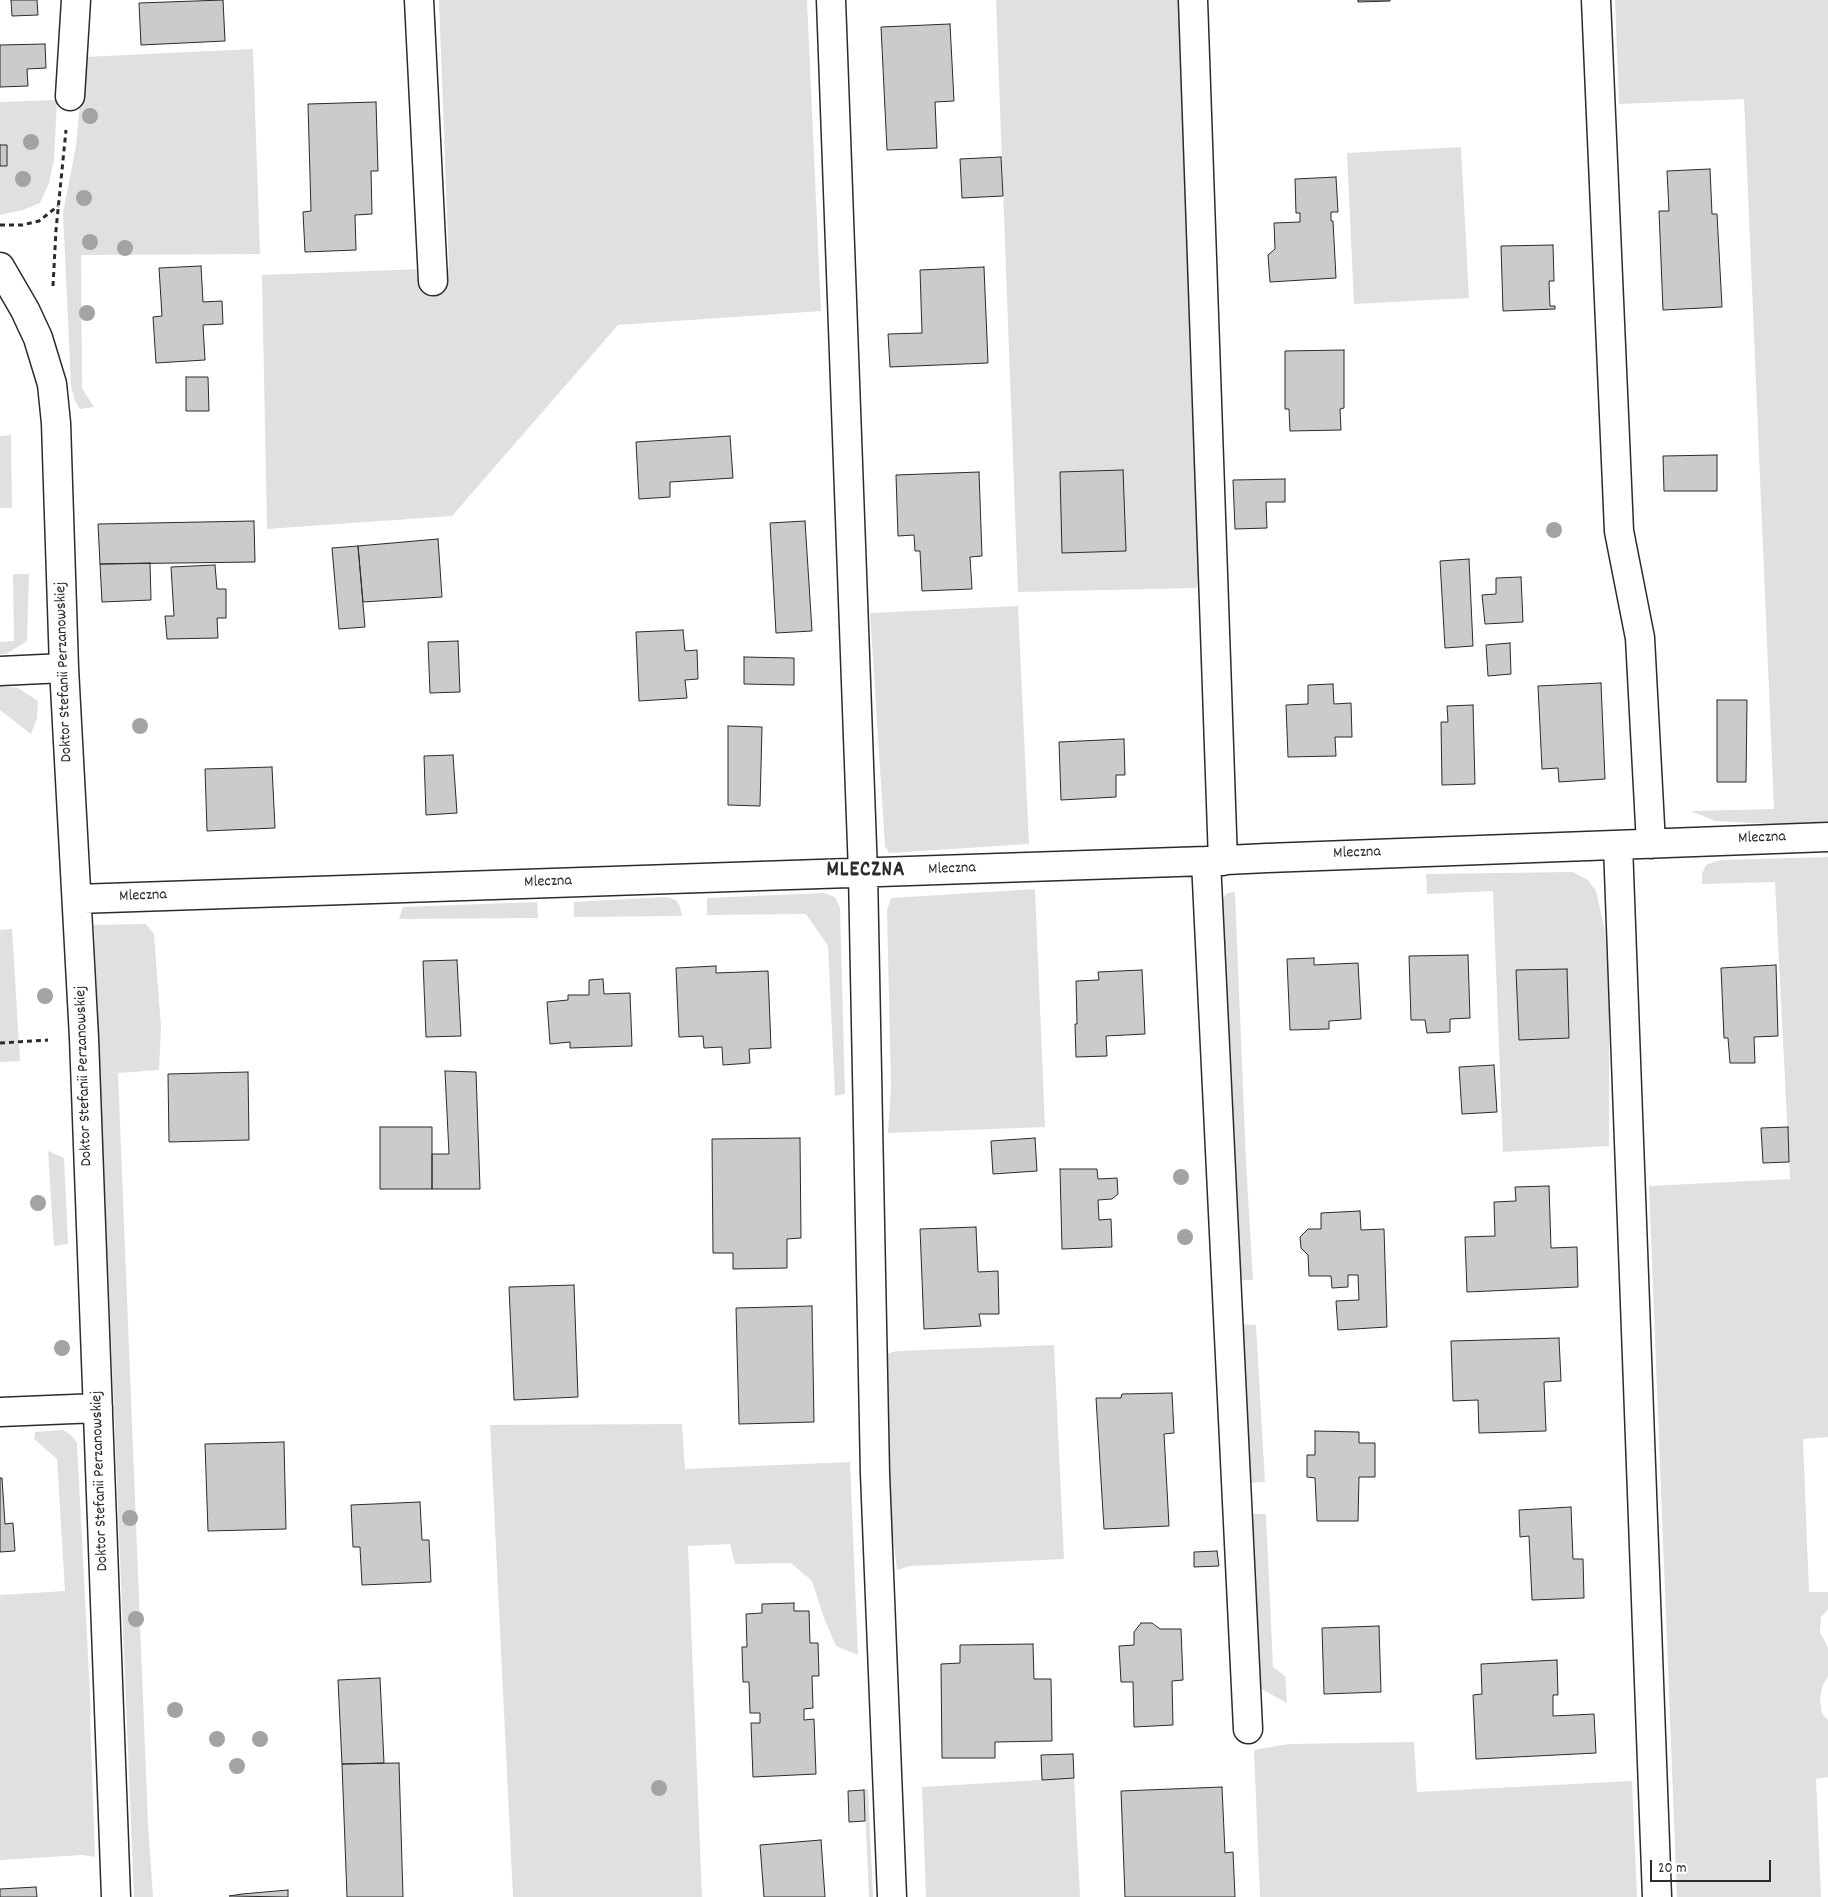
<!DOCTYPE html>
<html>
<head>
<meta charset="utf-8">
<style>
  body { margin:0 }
  #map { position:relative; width:1828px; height:1897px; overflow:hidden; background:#fff; font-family:Dekko,sans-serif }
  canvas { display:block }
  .scale { position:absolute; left:1650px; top:1860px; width:121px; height:22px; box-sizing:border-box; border:2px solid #2b2b2b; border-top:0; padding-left:6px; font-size:15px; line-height:18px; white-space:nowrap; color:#2b2b2b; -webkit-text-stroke:4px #fff; paint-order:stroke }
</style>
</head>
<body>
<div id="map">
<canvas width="1828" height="1897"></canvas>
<div class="scale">20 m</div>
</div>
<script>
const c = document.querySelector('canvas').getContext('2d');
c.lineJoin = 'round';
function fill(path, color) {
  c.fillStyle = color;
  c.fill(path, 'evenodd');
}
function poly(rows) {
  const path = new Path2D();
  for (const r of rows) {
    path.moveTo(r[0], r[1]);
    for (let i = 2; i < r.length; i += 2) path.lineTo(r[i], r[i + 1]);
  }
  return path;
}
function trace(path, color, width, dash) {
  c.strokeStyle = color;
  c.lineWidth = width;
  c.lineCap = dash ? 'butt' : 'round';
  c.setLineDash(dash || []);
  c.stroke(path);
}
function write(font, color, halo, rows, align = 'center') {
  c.font = font + ' Dekko,sans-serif';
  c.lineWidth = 4;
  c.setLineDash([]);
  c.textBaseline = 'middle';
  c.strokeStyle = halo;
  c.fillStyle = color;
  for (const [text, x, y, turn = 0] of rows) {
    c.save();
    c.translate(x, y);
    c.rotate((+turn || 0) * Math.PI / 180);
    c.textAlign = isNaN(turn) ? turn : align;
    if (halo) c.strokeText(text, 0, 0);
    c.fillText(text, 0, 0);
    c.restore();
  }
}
fill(poly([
  [439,0,807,0,821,311,618,325,452,516,267,529,262,275,449,268],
  [996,0,1179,0,1200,562,1197,588,1018,592],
  [1615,0,1828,0,1828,822,1774,824,1715,821,1691,811,1774,809,1744,99,1619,104],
  [253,49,260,254,81,255,82,388,94,407,80,409,75,401,71,386,63,213,76,146,84,57],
  [57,100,54,160,49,183,40,203,23,210,0,215,0,102],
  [1461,147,1469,298,1354,304,1347,153],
  [11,435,12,508,0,508,0,436],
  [13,574,29,574,27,641,6,654,0,654,0,642,14,641],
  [1018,606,1029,844,889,853,885,846,870,613],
  [0,686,18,688,38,701,37,718,31,734,0,710],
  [1828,857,1828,1437,1803,1439,1809,1592,1828,1592,1828,1609,1821,1617,1820,1632,1828,1648,1828,1676,1822,1687,1820,1700,1822,1714,1828,1720,1828,1777,1816,1779,1821,1897,1677,1897,1649,1186,1790,1179,1775,882,1702,884,1702,874,1706,865,1720,860],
  [1573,872,1588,880,1596,891,1605,931,1609,1006,1609,1146,1503,1152,1493,891,1427,894,1426,874],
  [1035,889,1045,1127,888,1133,891,1088,887,910,891,898],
  [1235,892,1246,1161,1253,1280,1238,1280,1220,911,1222,900,1227,893],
  [824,893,835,897,840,908,845,1094,835,1096,828,946,806,914,707,915,707,898],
  [666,897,676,900,680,907,682,916,574,917,574,902],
  [537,902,538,918,399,919,403,907],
  [146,924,154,934,161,1027,159,1070,118,1073,148,1823,153,1897,134,1897,94,925],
  [12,929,20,1061,0,1062,0,930],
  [48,1151,64,1158,68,1244,54,1246],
  [1237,1324,1256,1325,1265,1482,1246,1483],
  [1054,1345,1064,1559,910,1566,897,1570,890,1510,883,1355,897,1351],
  [682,1424,685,1469,850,1462,858,1655,836,1646,824,1618,812,1581,791,1563,735,1564,730,1544,688,1546,702,1897,513,1897,490,1425],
  [63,1430,71,1435,77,1443,91,1714,90,1715,95,1857,83,1855,0,1860,0,1595,65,1591,57,1459,34,1439,35,1432],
  [1250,1514,1266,1514,1273,1667,1285,1676,1287,1703,1256,1686],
  [1414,1742,1417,1792,1632,1781,1637,1897,1260,1897,1254,1750,1289,1744],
  [1074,1778,1080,1897,926,1897,922,1787],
  [868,1789,873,1897,869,1897,864,1790]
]), '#e0e0e0');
const building = poly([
  [11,0,37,0,38,15,12,16,11,0],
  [223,0,225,41,141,45,139,3,223,0],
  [1358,0,1390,0,1390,1,1358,2,1358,0],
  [950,24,954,101,935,102,937,148,887,150,881,27,950,24],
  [45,44,46,68,27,69,28,86,0,87,0,45,45,44],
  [376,102,378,171,371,171,372,214,355,215,356,250,305,252,303,212,311,211,308,104,376,102],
  [0,145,7,145,7,166,0,166,0,145],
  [1001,157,1003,196,962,198,960,159,1001,157],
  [1710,169,1712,214,1717,214,1722,307,1663,310,1659,211,1669,211,1667,171,1710,169],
  [1336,177,1338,212,1331,212,1331,221,1333,221,1336,278,1270,282,1268,255,1275,249,1274,223,1300,222,1300,213,1296,213,1295,179,1336,177],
  [1553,245,1554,281,1549,281,1550,306,1555,306,1555,309,1503,311,1501,246,1553,245],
  [201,266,203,302,222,301,223,324,203,325,205,360,156,363,153,317,162,316,159,268,201,266],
  [984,267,988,363,890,367,888,334,922,333,920,270,984,267],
  [1344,350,1344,408,1340,409,1341,430,1290,431,1289,409,1285,409,1285,351,1344,350],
  [186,377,208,377,209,411,186,411,186,377],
  [730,436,733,478,670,482,670,497,639,499,636,442,730,436],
  [1717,455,1717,491,1664,491,1663,456,1717,455],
  [1123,470,1126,551,1062,553,1060,472,1123,470],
  [979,472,982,556,970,557,972,589,922,591,920,551,915,551,914,535,898,536,896,475,979,472],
  [1285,479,1285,502,1266,502,1267,528,1235,529,1233,480,1285,479],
  [254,521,255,562,100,564,98,524,254,521],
  [805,521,812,631,776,633,770,523,805,521],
  [438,539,442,597,363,602,358,546,438,539],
  [358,546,365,627,339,629,332,548,358,546],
  [1469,559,1473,646,1445,648,1440,561,1469,559],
  [150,563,151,600,102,602,100,564,150,563],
  [215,565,217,589,226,589,226,618,217,618,218,638,167,639,165,616,174,616,171,567,215,565],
  [1521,577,1523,622,1485,624,1482,595,1496,594,1496,578,1521,577],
  [683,630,685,651,697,650,698,679,685,680,687,698,639,701,636,632,683,630],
  [458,641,460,692,430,693,428,642,458,641],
  [1510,643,1511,674,1488,676,1486,645,1510,643],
  [744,657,794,658,794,685,744,684,744,657],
  [1601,683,1605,779,1559,782,1558,768,1542,769,1538,686,1601,683],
  [1333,684,1334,704,1351,703,1352,737,1335,737,1336,756,1288,757,1286,705,1308,704,1308,685,1333,684],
  [1717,700,1747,700,1746,782,1717,782,1717,700],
  [1473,705,1475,784,1442,785,1441,722,1448,722,1447,706,1473,705],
  [728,726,762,727,760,806,728,805,728,726],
  [1124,739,1125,775,1116,775,1116,797,1061,800,1059,742,1124,739],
  [453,755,457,813,426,815,424,756,453,755],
  [272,767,275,828,207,831,205,769,272,767],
  [1468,955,1470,1018,1450,1019,1450,1032,1427,1033,1425,1020,1411,1020,1409,956,1468,955],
  [1314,958,1314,965,1358,963,1361,1019,1329,1021,1329,1029,1290,1030,1287,959,1314,958],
  [457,960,461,1036,426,1037,423,961,457,960],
  [1776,965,1778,1036,1754,1037,1755,1063,1730,1063,1728,1038,1724,1038,1721,968,1776,965],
  [716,966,716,973,768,971,771,1048,749,1049,750,1063,723,1065,722,1047,704,1048,703,1036,679,1037,676,968,716,966],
  [1567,969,1569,1038,1519,1040,1516,970,1567,969],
  [1142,970,1145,1034,1106,1036,1107,1056,1076,1057,1075,1024,1077,1024,1076,981,1099,980,1098,972,1142,970],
  [603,979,604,994,630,993,632,1046,570,1048,570,1042,550,1044,547,1002,568,1000,568,995,589,995,589,980,603,979],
  [1494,1065,1497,1112,1462,1114,1459,1067,1494,1065],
  [445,1071,476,1072,480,1189,432,1189,432,1154,449,1154,445,1071],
  [248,1072,249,1140,169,1142,168,1074,248,1072],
  [380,1127,432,1127,432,1189,380,1189,380,1127],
  [1788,1127,1789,1162,1763,1163,1761,1128,1788,1127],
  [800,1138,801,1238,787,1239,787,1268,733,1269,733,1253,713,1253,712,1139,800,1138],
  [1035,1138,1037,1171,993,1174,991,1141,1035,1138],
  [1060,1169,1097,1169,1098,1179,1117,1178,1118,1194,1112,1199,1098,1200,1099,1220,1111,1219,1112,1247,1062,1249,1060,1169],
  [1549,1186,1551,1248,1577,1247,1578,1287,1467,1292,1465,1237,1495,1236,1494,1202,1516,1201,1515,1187,1549,1186],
  [1360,1211,1361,1230,1384,1229,1387,1327,1338,1330,1336,1301,1359,1300,1358,1275,1348,1275,1348,1287,1332,1288,1331,1276,1309,1276,1308,1255,1301,1248,1300,1237,1308,1229,1321,1229,1321,1213,1360,1211],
  [976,1227,978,1272,998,1271,999,1314,979,1314,981,1326,924,1329,920,1229,976,1227],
  [574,1285,578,1397,514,1400,509,1287,574,1285],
  [812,1306,814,1422,739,1424,736,1308,812,1306],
  [1559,1338,1561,1381,1544,1382,1546,1431,1479,1433,1478,1400,1453,1401,1451,1341,1559,1338],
  [1172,1393,1174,1433,1164,1434,1169,1526,1104,1529,1096,1398,1121,1398,1122,1394,1172,1393],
  [1315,1431,1359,1432,1359,1443,1375,1443,1375,1477,1359,1477,1358,1521,1317,1521,1315,1478,1307,1477,1307,1455,1315,1455,1315,1431],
  [284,1442,286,1529,208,1531,205,1444,284,1442],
  [0,1478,2,1478,5,1524,13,1523,15,1551,0,1552,0,1478],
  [420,1502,422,1540,429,1540,431,1582,362,1585,360,1547,353,1547,351,1505,420,1502],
  [1571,1507,1573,1559,1583,1559,1584,1598,1532,1600,1529,1536,1520,1537,1519,1510,1571,1507],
  [1217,1551,1219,1566,1194,1567,1194,1552,1217,1551],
  [794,1603,794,1611,809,1611,810,1643,818,1643,819,1676,812,1676,813,1708,804,1709,804,1720,814,1719,816,1774,753,1777,751,1723,760,1723,760,1713,750,1713,749,1682,743,1682,742,1647,747,1647,746,1614,762,1613,762,1604,794,1603],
  [1141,1623,1152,1623,1160,1629,1181,1629,1183,1680,1172,1681,1173,1725,1134,1727,1133,1682,1121,1682,1119,1646,1134,1645,1134,1632,1141,1623],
  [1379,1626,1381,1692,1324,1694,1322,1628,1379,1626],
  [1033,1644,1034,1679,1051,1679,1052,1741,995,1742,995,1758,942,1758,941,1664,960,1663,960,1645,1033,1644],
  [1557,1660,1558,1695,1553,1695,1553,1716,1594,1714,1596,1753,1476,1759,1473,1695,1482,1694,1481,1664,1557,1660],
  [380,1678,384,1763,342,1764,338,1680,380,1678],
  [1073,1754,1074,1778,1042,1780,1041,1755,1073,1754],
  [399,1763,403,1897,347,1897,342,1764,399,1763],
  [1222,1787,1225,1853,1233,1852,1235,1897,1125,1897,1121,1791,1222,1787],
  [864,1790,865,1821,849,1822,848,1791,864,1790],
  [821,1840,825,1897,764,1897,760,1845,821,1840],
  [36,1887,37,1897,0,1897,0,1889,36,1887],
  [288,1890,288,1897,229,1896,242,1894,288,1890]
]);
fill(building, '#cbcbcb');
trace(building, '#2b2b2b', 1);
const minor = poly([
  [419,0,433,281],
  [831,0,863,873,875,1474,892,1897],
  [1193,0,1223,861],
  [1596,0,1619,531,1640,638,1651,844],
  [70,96,76,0],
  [0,267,25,310,38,338,52,384,56,423,64,668,84,1038,116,1897],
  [0,671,64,668],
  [1618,845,1657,1897],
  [1206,861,1248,1729],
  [77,899,1206,861,1267,858,1828,837],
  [0,1412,98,1408]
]);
trace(minor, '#2b2b2b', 31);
trace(poly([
  [0,225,22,225,39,221,58,206],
  [53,286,56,230,66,130],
  [0,1043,48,1040]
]), '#2b2b2b', 3, [5, 4]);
trace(minor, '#fff', 28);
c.fillStyle = '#a3a3a3';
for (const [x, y] of [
  [90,116],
  [31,142],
  [23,179],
  [84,198],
  [90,242],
  [125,248],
  [87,313],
  [1554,530],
  [140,726],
  [45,996],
  [1181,1177],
  [38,1203],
  [1185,1237],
  [62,1348],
  [130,1518],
  [136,1619],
  [175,1710],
  [217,1739],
  [260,1739],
  [237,1766],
  [659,1788]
]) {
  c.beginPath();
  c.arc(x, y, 8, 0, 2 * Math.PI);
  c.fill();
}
write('16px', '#2b2b2b', '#fff', [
  ["Doktor Stefanii Perzanowskiej",65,672,-92],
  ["Mleczna",1762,839,-2],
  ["Mleczna",1357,854,-2],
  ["Mleczna",952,870,-2],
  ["Mleczna",548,883,-2],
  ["Mleczna",143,897,-2],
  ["Doktor Stefanii Perzanowskiej",85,1076,-92],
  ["Doktor Stefanii Perzanowskiej",101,1481,-92]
]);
c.letterSpacing = '1px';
write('bold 21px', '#2b2b2b', '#fff', [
  ["MLECZNA",866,872]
]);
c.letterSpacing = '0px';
</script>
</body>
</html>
